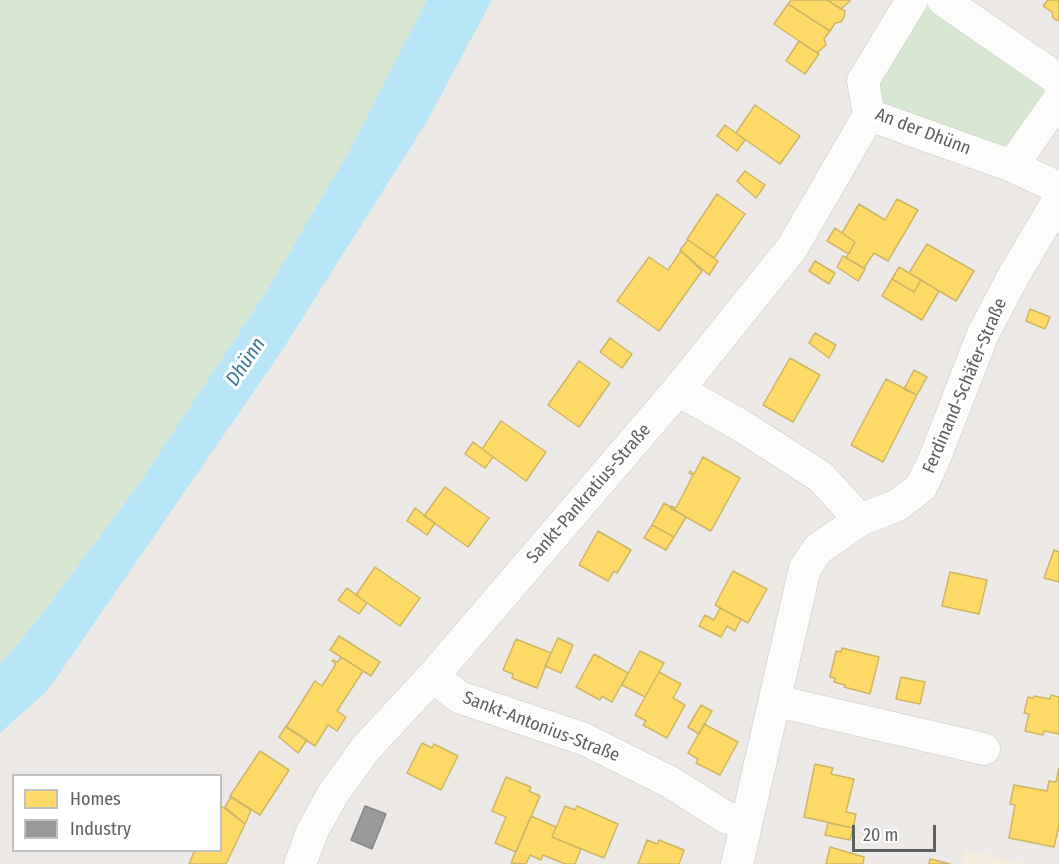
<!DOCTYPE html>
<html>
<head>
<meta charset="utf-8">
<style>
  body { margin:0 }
  #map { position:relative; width:1059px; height:864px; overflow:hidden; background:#ece9e6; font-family:"Fira Sans Condensed",sans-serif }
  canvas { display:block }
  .legend { position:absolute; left:12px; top:774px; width:210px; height:78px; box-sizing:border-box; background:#fff; border:2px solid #bec0c1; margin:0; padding:8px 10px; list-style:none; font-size:18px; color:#5c6164 }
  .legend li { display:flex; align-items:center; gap:12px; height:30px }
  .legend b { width:30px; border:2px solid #bec0c1 }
  .scale { position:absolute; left:852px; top:825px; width:84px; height:27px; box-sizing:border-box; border:3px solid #5c6164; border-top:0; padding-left:8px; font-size:18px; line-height:21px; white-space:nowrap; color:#5c6164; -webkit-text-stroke:4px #fff; paint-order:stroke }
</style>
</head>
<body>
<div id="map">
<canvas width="1059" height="864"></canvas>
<ul class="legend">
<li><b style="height:16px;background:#ffd966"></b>Homes</li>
<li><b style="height:16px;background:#999"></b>Industry</li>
</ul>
<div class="scale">20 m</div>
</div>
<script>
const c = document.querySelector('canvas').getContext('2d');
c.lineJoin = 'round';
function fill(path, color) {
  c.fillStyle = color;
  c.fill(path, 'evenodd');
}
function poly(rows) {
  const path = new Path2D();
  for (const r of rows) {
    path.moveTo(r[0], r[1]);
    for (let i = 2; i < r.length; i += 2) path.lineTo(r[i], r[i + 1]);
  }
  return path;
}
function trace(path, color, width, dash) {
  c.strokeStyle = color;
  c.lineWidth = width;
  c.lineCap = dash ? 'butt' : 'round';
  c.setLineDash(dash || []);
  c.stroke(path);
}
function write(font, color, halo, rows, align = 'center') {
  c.font = font + ' "Fira Sans Condensed",sans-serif';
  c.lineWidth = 6;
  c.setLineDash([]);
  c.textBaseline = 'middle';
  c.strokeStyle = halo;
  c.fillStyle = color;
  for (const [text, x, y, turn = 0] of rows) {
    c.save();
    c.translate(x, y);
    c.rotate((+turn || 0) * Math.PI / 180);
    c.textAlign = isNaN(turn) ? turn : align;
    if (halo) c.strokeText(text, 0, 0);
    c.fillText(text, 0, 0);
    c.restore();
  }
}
fill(poly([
  [965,850,1023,864,961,864]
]), '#f6eddf');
fill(poly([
  [0,0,427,0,350,150,266,292,139,484,36,622,0,664],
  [923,8,936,10,1042,83,1044,90,1039,103,1011,141,1005,146,999,147,886,106,881,101,874,81]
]), '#d7e7d1');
fill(poly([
  [427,0,492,0,426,123,281,352,48,690,0,733,0,664,36,622,139,484,266,292,350,150]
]), '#b9e5f8');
const homes = poly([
  [791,0,827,0,845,11,844,17,841,22,835,23,830,31,788,4,791,0],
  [827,0,850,0,850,1,841,9,827,0],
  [1048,0,1059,0,1059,21,1053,18,1052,12,1043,6,1048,0],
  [788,4,830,31,824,39,826,45,817,53,774,24,788,4],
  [799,41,819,54,805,74,786,61,799,41],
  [755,105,800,136,780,164,736,133,755,105],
  [725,125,745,140,737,151,717,136,725,125],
  [745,171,765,185,756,198,737,181,745,171],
  [717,194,745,214,714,258,687,239,717,194],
  [897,199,918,210,888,261,874,253,864,268,846,258,855,242,842,233,859,204,885,220,897,199],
  [835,228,855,242,849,254,827,241,835,228],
  [688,240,718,261,709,275,680,250,688,240],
  [927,244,974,271,956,301,909,273,927,244],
  [681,251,702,271,659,331,617,301,649,257,668,270,681,251],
  [843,256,865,269,858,281,837,267,843,256],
  [815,261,835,273,829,284,809,271,815,261],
  [899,267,921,280,914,292,892,279,899,267],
  [892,279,914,292,921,280,939,291,922,320,882,296,892,279],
  [1030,309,1050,317,1045,329,1026,321,1030,309],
  [815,333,836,345,829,358,809,343,815,333],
  [610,338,632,354,622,368,600,352,610,338],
  [790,358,820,375,793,422,763,405,790,358],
  [579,361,610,383,579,427,548,405,579,361],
  [914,370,927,377,917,395,904,389,914,370],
  [886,379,917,395,883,462,851,445,886,379],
  [501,421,546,452,526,481,482,449,501,421],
  [473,442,493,457,485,468,465,454,473,442],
  [703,457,740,478,711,531,670,508,671,506,676,508,693,475,689,473,690,471,694,474,703,457],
  [445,487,489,518,468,547,424,516,445,487],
  [664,503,686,517,674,537,652,525,664,503],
  [415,508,435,523,427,535,407,521,415,508],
  [652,525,674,537,666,550,644,538,652,525],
  [598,531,631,550,617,573,614,571,608,581,579,565,598,531],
  [1054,550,1059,552,1059,582,1044,578,1054,550],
  [375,567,420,598,400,626,356,595,375,567],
  [733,571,767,589,748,623,715,605,733,571],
  [950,572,987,580,979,614,942,606,950,572],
  [347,588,367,603,359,614,338,600,347,588],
  [720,608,741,619,735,631,727,626,721,637,699,626,705,615,714,620,720,608],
  [339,636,380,662,371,676,330,650,339,636],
  [558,638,573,645,561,673,545,666,558,638],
  [516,639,551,653,537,688,512,678,513,674,503,670,516,639],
  [842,648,879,657,870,694,844,687,845,685,834,682,835,678,830,677,836,651,841,652,842,648],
  [640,651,664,663,645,697,622,685,640,651],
  [594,654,628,673,612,702,602,696,600,700,576,687,594,654],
  [341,657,363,671,337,711,346,717,337,731,328,725,315,746,286,727,315,681,322,686,336,664,332,661,333,660,338,662,341,657],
  [659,672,681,684,673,698,685,705,667,738,643,725,646,721,635,715,659,672],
  [901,677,925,682,920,704,896,699,901,677],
  [1051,695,1059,697,1059,734,1044,731,1043,735,1025,731,1029,714,1024,713,1028,697,1033,698,1034,696,1050,699,1051,695],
  [701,705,712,711,699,734,688,727,701,705],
  [704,724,738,742,720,775,696,763,698,759,688,753,704,724],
  [286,726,307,740,298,753,279,737,286,726],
  [422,743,432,748,434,744,458,756,441,790,407,773,422,743],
  [260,751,289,770,260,815,230,796,260,751],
  [815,764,833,768,831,774,854,779,846,812,856,814,853,828,804,817,815,764],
  [1059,768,1059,825,1054,847,1009,838,1015,805,1010,804,1014,785,1047,791,1049,781,1056,782,1059,768],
  [506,777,531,787,529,791,540,796,516,852,495,843,506,817,492,811,506,777],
  [231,797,251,810,245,824,225,807,231,797],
  [220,805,245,824,226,864,189,864,195,850,220,850,220,805],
  [565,806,575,810,577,806,618,824,604,858,552,837,565,806],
  [531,816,556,827,552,837,581,849,575,864,565,864,543,855,541,860,530,855,526,864,511,863,531,816],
  [828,823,853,828,850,840,825,835,828,823],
  [647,840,657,844,659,840,684,850,679,864,638,864,647,840],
  [830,847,864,857,863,864,826,864,830,847],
  [930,859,950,864,929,864,930,859]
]);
fill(homes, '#ffd966');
trace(homes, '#ceb565', 1.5);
const industry = poly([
  [365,806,386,814,372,849,351,840,365,806]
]);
fill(industry, '#999');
trace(industry, '#878889', 1.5);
const street = poly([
  [943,0,1059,80],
  [869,115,1012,166,1059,188],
  [869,115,863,81,912,0],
  [1012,166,1059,99],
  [678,390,740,425,821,477,860,520],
  [433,676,459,697,584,739,670,782,727,818,747,821],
  [776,701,984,749],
  [300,864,313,830,333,794,366,748,433,676,678,390,792,248,869,115],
  [737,864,805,568,818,549,860,520,898,505,921,487,934,460,983,334,1014,275,1059,199]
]);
trace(street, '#c8c8c8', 33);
trace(street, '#fcfcfb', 32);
write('18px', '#5c6164', '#fff', [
  ["An der Dhünn",923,132,21],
  ["Ferdinand-Schäfer-Straße",965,386,-67],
  ["Sankt-Pankratius-Straße",589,494,-49],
  ["Sankt-Antonius-Straße",541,727,21]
]);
write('italic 20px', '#3a7aa0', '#fff', [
  ["Dhünn",246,362,-56]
]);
</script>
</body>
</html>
